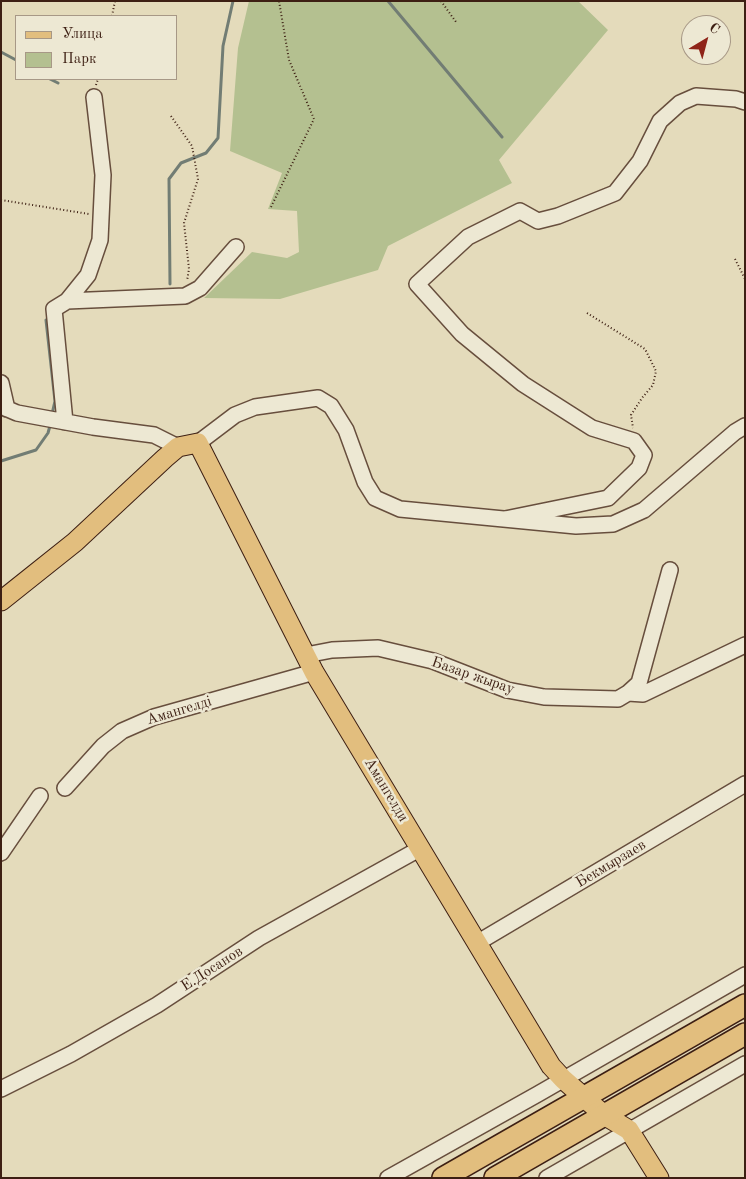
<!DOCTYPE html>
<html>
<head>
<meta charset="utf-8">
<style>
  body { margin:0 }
  #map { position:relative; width:746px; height:1179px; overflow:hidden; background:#e4dbbb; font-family:"Old Standard TT",serif }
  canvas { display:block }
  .frame { position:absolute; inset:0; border:2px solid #3d1f13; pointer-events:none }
  .legend { position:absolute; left:15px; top:15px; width:162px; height:65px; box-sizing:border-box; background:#ede8d3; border:1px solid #a79886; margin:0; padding:6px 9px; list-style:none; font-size:15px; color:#3d1f13 }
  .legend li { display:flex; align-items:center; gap:10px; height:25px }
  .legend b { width:25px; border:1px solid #a79886 }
  .north { position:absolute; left:681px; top:15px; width:50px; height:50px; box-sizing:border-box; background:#ede8d3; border:1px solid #a79886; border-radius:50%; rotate:37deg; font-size:14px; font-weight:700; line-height:20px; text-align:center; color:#3d1f13 }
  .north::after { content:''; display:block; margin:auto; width:18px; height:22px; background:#8f2418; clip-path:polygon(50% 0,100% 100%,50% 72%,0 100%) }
</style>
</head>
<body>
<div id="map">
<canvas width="746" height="1179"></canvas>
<div class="frame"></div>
<ul class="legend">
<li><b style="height:6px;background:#e2be7e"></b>Улица</li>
<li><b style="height:14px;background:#b4c090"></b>Парк</li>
</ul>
<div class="north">С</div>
</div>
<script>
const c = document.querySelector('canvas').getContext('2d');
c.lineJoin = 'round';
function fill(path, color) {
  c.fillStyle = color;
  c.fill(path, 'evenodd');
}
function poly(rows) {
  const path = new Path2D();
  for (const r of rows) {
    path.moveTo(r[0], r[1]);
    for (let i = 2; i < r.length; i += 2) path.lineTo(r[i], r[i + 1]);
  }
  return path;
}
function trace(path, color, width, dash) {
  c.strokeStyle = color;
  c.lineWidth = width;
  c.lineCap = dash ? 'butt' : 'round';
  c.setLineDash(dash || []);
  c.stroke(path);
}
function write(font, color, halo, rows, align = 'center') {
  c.font = font + ' "Old Standard TT",serif';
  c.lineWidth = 5;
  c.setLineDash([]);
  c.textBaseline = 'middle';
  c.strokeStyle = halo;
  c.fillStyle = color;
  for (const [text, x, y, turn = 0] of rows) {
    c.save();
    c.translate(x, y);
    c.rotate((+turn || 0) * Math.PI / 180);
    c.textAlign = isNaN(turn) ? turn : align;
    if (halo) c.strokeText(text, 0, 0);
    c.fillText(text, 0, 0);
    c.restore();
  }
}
fill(poly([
  [249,1,578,1,608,30,499,160,512,183,388,246,378,270,280,299,204,298,252,252,287,258,299,252,297,211,268,209,282,173,230,151,238,48]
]), '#b4c090');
trace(poly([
  [388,1,502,137],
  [1,52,16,60],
  [50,79,58,83],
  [170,284,169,179,181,163,206,153,218,138,223,46,233,1],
  [46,320,55,401,52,414],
  [1,461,36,450,48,433,51,422]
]), '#727d74', 3);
const minor = poly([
  [67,301,88,275,100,240,103,175,94,97],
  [1,383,7,409],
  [1,406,17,413,93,427,154,435,178,447],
  [65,422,54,309,67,301,185,296,200,288,236,247],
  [198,443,235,415,255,407,318,398,331,406,346,430,365,482,375,498,400,509,576,526,613,524,644,510,735,432,745,426],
  [505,519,608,498,639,468,644,455,634,441,592,428,523,384,462,334,417,284,468,237,520,211,538,221,558,216,615,193,640,161,660,121,680,103,696,96,736,99,745,102],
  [306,655,332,650,378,648,433,661,507,690,544,697,618,699,628,693,639,683,670,570],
  [628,693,643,694,745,645],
  [65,788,103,746,122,731,154,717,314,672],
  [1,853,40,796],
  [477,943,745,784],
  [1,1089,71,1054,157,1005,259,938,421,848],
  [388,1178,538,1094,745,975],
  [547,1178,745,1064]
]);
const major = poly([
  [1,601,75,542,165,458,178,447,198,443,314,672,551,1066,563,1079,604,1115,629,1130,659,1178]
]);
const highway = poly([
  [443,1178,745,1005],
  [495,1178,745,1034]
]);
trace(minor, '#674e3d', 18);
trace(major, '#3d1f13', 21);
trace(highway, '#3d1f13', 24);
trace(poly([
  [441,1,456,22],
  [112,16,115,1],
  [96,85,98,79],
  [171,116,192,146,198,179,184,223,189,269,187,281],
  [1,200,89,214],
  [271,207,314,119,289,60,279,1],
  [735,259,745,279],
  [587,313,645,349,656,371,653,385,642,398,631,415,633,428]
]), '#3d1f13', 2, [1, 2.5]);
trace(minor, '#ede8d3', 15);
trace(major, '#e2be7e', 19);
trace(highway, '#e2be7e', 21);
write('15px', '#3d1f13', '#ede8d3', [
  ["Базар жырау",473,676,19],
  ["Амангелді",179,711,-17],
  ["Амангелди",386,790,59],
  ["Бекмырзаев",611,864,-31],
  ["Е.Досанов",212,969,-33]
]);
</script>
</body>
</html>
